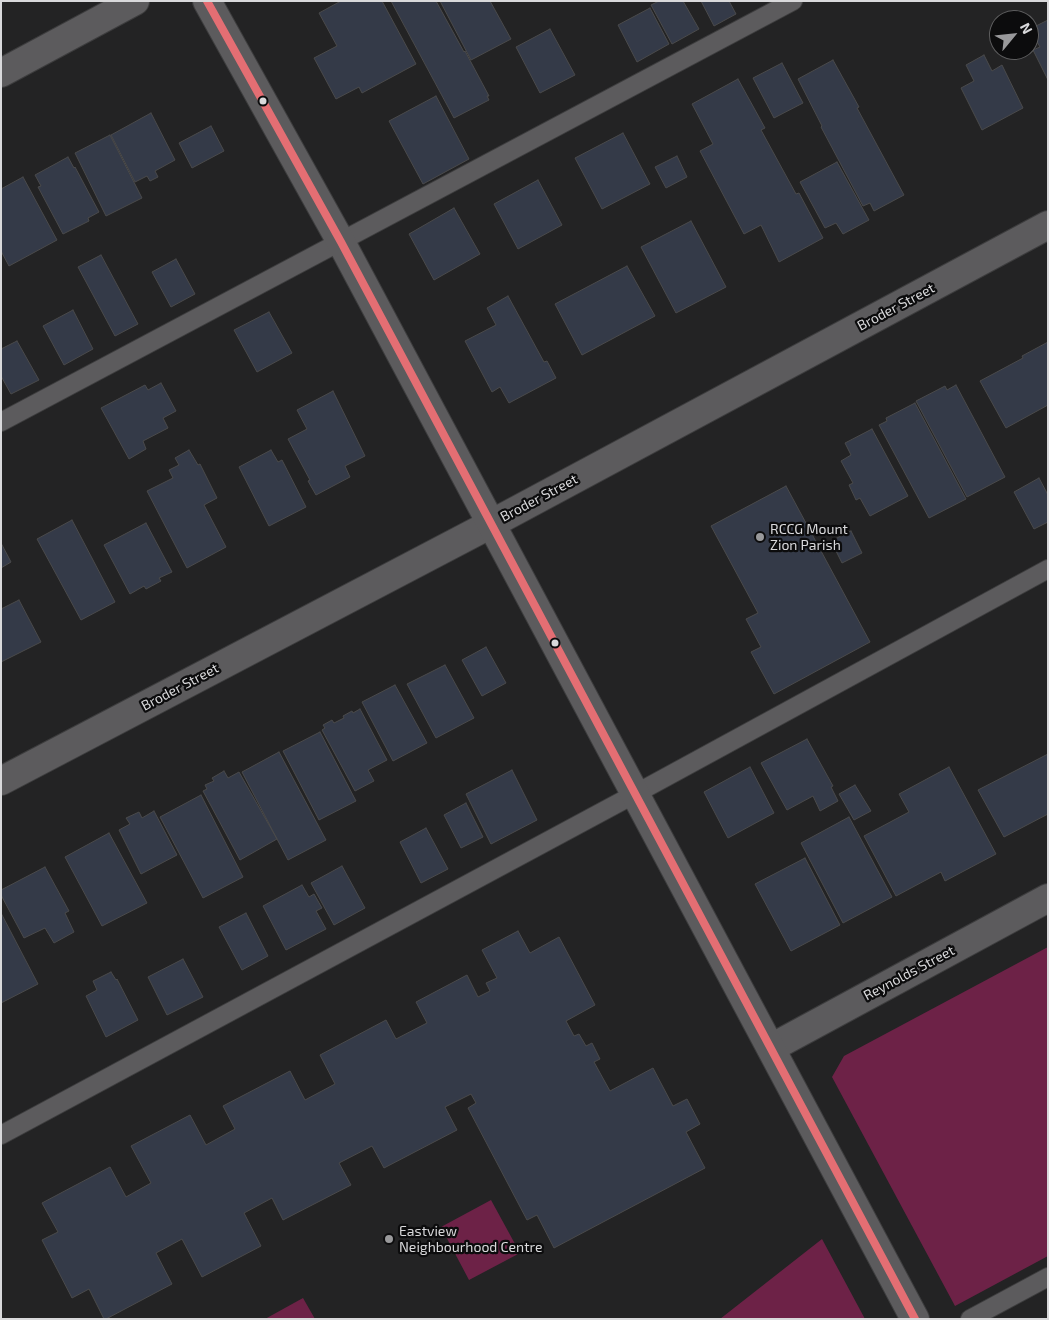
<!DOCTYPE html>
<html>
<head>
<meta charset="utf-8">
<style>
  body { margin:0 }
  #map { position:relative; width:1049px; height:1320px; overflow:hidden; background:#232324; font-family:"Exo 2",sans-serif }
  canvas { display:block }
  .frame { position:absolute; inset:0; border:2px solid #d9d9db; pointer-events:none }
  .north { position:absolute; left:989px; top:10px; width:50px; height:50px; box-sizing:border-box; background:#0c0c0d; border:1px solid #5e5e5f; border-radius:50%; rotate:62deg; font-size:14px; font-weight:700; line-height:20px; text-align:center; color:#d9d9db }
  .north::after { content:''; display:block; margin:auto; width:18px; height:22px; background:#99999b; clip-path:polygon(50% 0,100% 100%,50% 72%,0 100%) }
</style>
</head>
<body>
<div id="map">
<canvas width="1049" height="1320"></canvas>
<div class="frame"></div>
<div class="north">N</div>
</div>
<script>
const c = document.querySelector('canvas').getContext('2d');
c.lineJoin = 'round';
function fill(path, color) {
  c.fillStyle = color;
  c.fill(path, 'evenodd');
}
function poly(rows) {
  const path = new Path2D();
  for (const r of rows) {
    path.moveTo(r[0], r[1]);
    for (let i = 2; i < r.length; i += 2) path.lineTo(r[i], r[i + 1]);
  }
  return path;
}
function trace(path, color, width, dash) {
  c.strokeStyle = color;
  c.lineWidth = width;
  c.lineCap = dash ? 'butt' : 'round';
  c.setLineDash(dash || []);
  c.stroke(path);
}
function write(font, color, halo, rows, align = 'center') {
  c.font = font + ' "Exo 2",sans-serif';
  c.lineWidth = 4.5;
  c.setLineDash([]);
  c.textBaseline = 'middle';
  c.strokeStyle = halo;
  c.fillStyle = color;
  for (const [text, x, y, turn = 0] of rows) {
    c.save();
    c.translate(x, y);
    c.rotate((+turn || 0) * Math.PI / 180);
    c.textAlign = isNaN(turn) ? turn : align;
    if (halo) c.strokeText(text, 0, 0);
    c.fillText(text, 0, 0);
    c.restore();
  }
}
fill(poly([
  [1048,947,1048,1256,955,1306,832,1077,844,1056],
  [491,1200,520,1253,469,1280,441,1227],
  [822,1239,865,1319,720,1319],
  [303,1298,315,1319,265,1319]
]), '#6d2247');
const building = poly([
  [341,1,382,1,416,64,362,93,359,87,336,99,314,58,337,46,319,13,341,1],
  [391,1,436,1,464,52,465,51,489,96,487,96,489,100,454,118,391,1],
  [440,1,490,1,511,39,471,60,440,1],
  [659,1,683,1,699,29,672,44,651,5,659,1],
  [701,1,729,1,736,14,714,26,701,1],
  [650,8,669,44,637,62,618,25,650,8],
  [1048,20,1048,80,1033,50,1040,47,1030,29,1048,20],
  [550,29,575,75,540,93,516,47,550,29],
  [984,55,992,71,1002,65,1023,108,982,130,961,88,974,81,966,65,984,55],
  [833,60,859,107,857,108,904,195,874,211,870,203,863,206,821,127,822,126,798,79,833,60],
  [782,63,803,103,774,118,753,78,782,63],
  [738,79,765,128,761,130,796,194,799,193,823,238,779,262,761,225,744,234,700,151,713,144,692,104,738,79],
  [436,96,469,159,423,184,389,121,436,96],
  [151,113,175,160,155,171,158,177,150,181,147,176,135,182,111,135,151,113],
  [211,126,224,151,192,168,179,143,211,126],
  [623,133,650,184,602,209,575,158,623,133],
  [110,135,142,198,106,216,75,153,110,135],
  [677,156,687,177,666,188,655,167,677,156],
  [68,157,74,168,75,167,99,212,88,218,89,221,63,234,38,187,41,186,35,175,68,157],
  [837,162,869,220,843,234,836,223,825,228,800,182,837,162],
  [23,177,57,240,9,266,1,251,1,189,23,177],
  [538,180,562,225,518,249,494,204,538,180],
  [454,208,480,254,434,280,409,234,454,208],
  [691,221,726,287,676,313,641,247,691,221],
  [101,255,138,324,115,336,78,267,101,255],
  [176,259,195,294,171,307,152,272,176,259],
  [627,266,655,316,582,355,555,304,627,266],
  [508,296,544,362,547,361,556,378,509,403,500,387,492,392,465,341,496,325,487,308,508,296],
  [73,310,93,349,64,365,43,326,73,310],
  [269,312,292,353,257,372,234,330,269,312],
  [17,341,39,380,11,394,1,376,1,349,17,341],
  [1048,342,1048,405,1006,428,980,381,1023,358,1022,356,1048,342],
  [161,383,176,411,163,418,168,428,143,441,146,449,129,459,101,408,145,385,148,390,161,383],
  [956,385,1005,477,967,497,916,401,945,386,947,390,956,385],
  [333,391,365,456,345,466,350,477,316,495,308,481,310,480,288,439,307,429,297,410,333,391],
  [915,403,966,499,929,518,879,425,887,421,886,418,915,403],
  [872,429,908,496,870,516,860,498,856,500,849,485,853,483,841,461,851,455,845,443,872,429],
  [189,450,198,465,200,464,217,498,204,505,226,547,187,568,147,491,173,478,169,470,179,465,175,458,189,450],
  [271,450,278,462,282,460,306,507,269,526,239,467,271,450],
  [1039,478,1048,495,1048,522,1034,529,1014,492,1039,478],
  [786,486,870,642,774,694,751,652,761,647,746,619,758,613,711,526,786,486],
  [72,520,115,602,81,620,37,539,72,520],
  [146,523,172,572,159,578,161,581,146,589,144,586,130,594,104,545,146,523],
  [851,531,862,553,842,563,831,541,851,531],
  [1,543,11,562,1,568,1,543],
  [19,600,41,642,1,662,1,609,19,600],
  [486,647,506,683,482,696,462,660,486,647],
  [445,665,474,718,436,738,407,684,445,665],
  [395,685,427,743,393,761,362,702,395,685],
  [360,709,387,760,368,770,374,781,355,791,322,730,325,728,323,725,332,720,334,723,344,718,343,716,352,711,353,713,360,709],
  [320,732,356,801,319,820,283,751,320,732],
  [807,739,833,786,831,787,838,801,820,811,813,796,787,810,761,763,807,739],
  [279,752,326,840,288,860,242,772,279,752],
  [1048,754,1048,814,1004,837,978,790,1048,754],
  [750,767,774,813,728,838,704,792,750,767],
  [949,767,996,854,945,881,941,872,896,896,864,836,909,812,899,794,949,767],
  [512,770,537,820,491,844,466,794,512,770],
  [224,771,228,778,239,772,277,839,240,860,203,791,207,789,205,785,214,781,212,778,224,771],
  [855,785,871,811,854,820,839,794,855,785],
  [201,795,243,877,203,898,160,817,201,795],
  [466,803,483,837,461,848,444,815,466,803],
  [154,811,177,855,141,874,119,830,130,824,126,818,139,812,142,818,154,811],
  [849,817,892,897,843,923,801,843,849,817],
  [426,828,448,869,421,883,400,842,426,828],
  [109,833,147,903,102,926,65,857,109,833],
  [805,858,840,925,791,951,755,884,805,858],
  [342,866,365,908,334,925,311,883,342,866],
  [45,867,69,911,65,913,74,932,54,943,45,928,24,938,1,895,1,890,45,867],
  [302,885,309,897,314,894,322,908,316,911,326,929,286,950,263,906,302,885],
  [1,913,38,984,1,1003,1,913],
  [246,913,268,956,242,970,219,927,246,913],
  [518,931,530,953,559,937,595,1005,566,1021,574,1036,579,1034,586,1046,592,1043,600,1059,594,1062,610,1091,653,1068,673,1106,687,1099,700,1124,686,1132,705,1168,554,1248,537,1215,527,1220,468,1108,476,1103,471,1094,445,1107,457,1130,384,1168,372,1146,339,1163,351,1185,283,1220,272,1198,244,1213,261,1246,202,1277,182,1239,156,1253,172,1284,106,1319,104,1319,89,1289,72,1298,42,1240,58,1232,42,1203,110,1167,126,1197,151,1183,131,1146,190,1115,206,1145,235,1129,223,1106,290,1071,305,1100,335,1084,320,1055,386,1020,396,1039,427,1023,416,1002,467,975,478,997,490,991,486,983,497,978,482,950,518,931],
  [183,959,203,997,167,1015,148,977,183,959],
  [111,972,116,980,117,979,138,1020,106,1037,86,996,97,990,93,981,111,972]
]);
fill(building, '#343a48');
trace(building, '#4a4a4b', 1);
const lane = poly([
  [1,422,793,1],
  [1,1135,635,794,1048,569],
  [970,1319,1048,1277]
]);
const street = poly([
  [1,73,135,1],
  [1,781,491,524,1048,225],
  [771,1048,1048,898]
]);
const secondary = poly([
  [207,1,341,242,915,1319]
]);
trace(lane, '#3d3d3e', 20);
trace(street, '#3d3d3e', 30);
trace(secondary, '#3d3d3e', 30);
trace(lane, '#5c5b5d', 18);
trace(street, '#5c5b5d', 28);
trace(secondary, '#5c5b5d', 28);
trace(poly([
  [207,1,341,242,915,1319]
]), '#e46e73', 8);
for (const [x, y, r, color] of [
  [263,101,4.5,"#d9d9db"],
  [760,537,5,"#99999b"],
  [555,643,4.5,"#d9d9db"],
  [389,1239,5,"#99999b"]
]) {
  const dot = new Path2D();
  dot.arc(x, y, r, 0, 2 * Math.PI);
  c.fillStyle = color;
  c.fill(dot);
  trace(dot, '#0c0c0d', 2);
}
write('14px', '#d9d9db', '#0c0c0d', [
  ["Broder Street",896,307,-28],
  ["Broder Street",539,498,-28],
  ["Broder Street",180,687,-28],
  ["Reynolds Street",909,973,-28]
]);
write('14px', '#d9d9db', '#0c0c0d', [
  ["RCCG Mount",770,529],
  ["Zion Parish",770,545],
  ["Eastview",399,1231],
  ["Neighbourhood Centre",399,1247]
], 'left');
</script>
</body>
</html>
